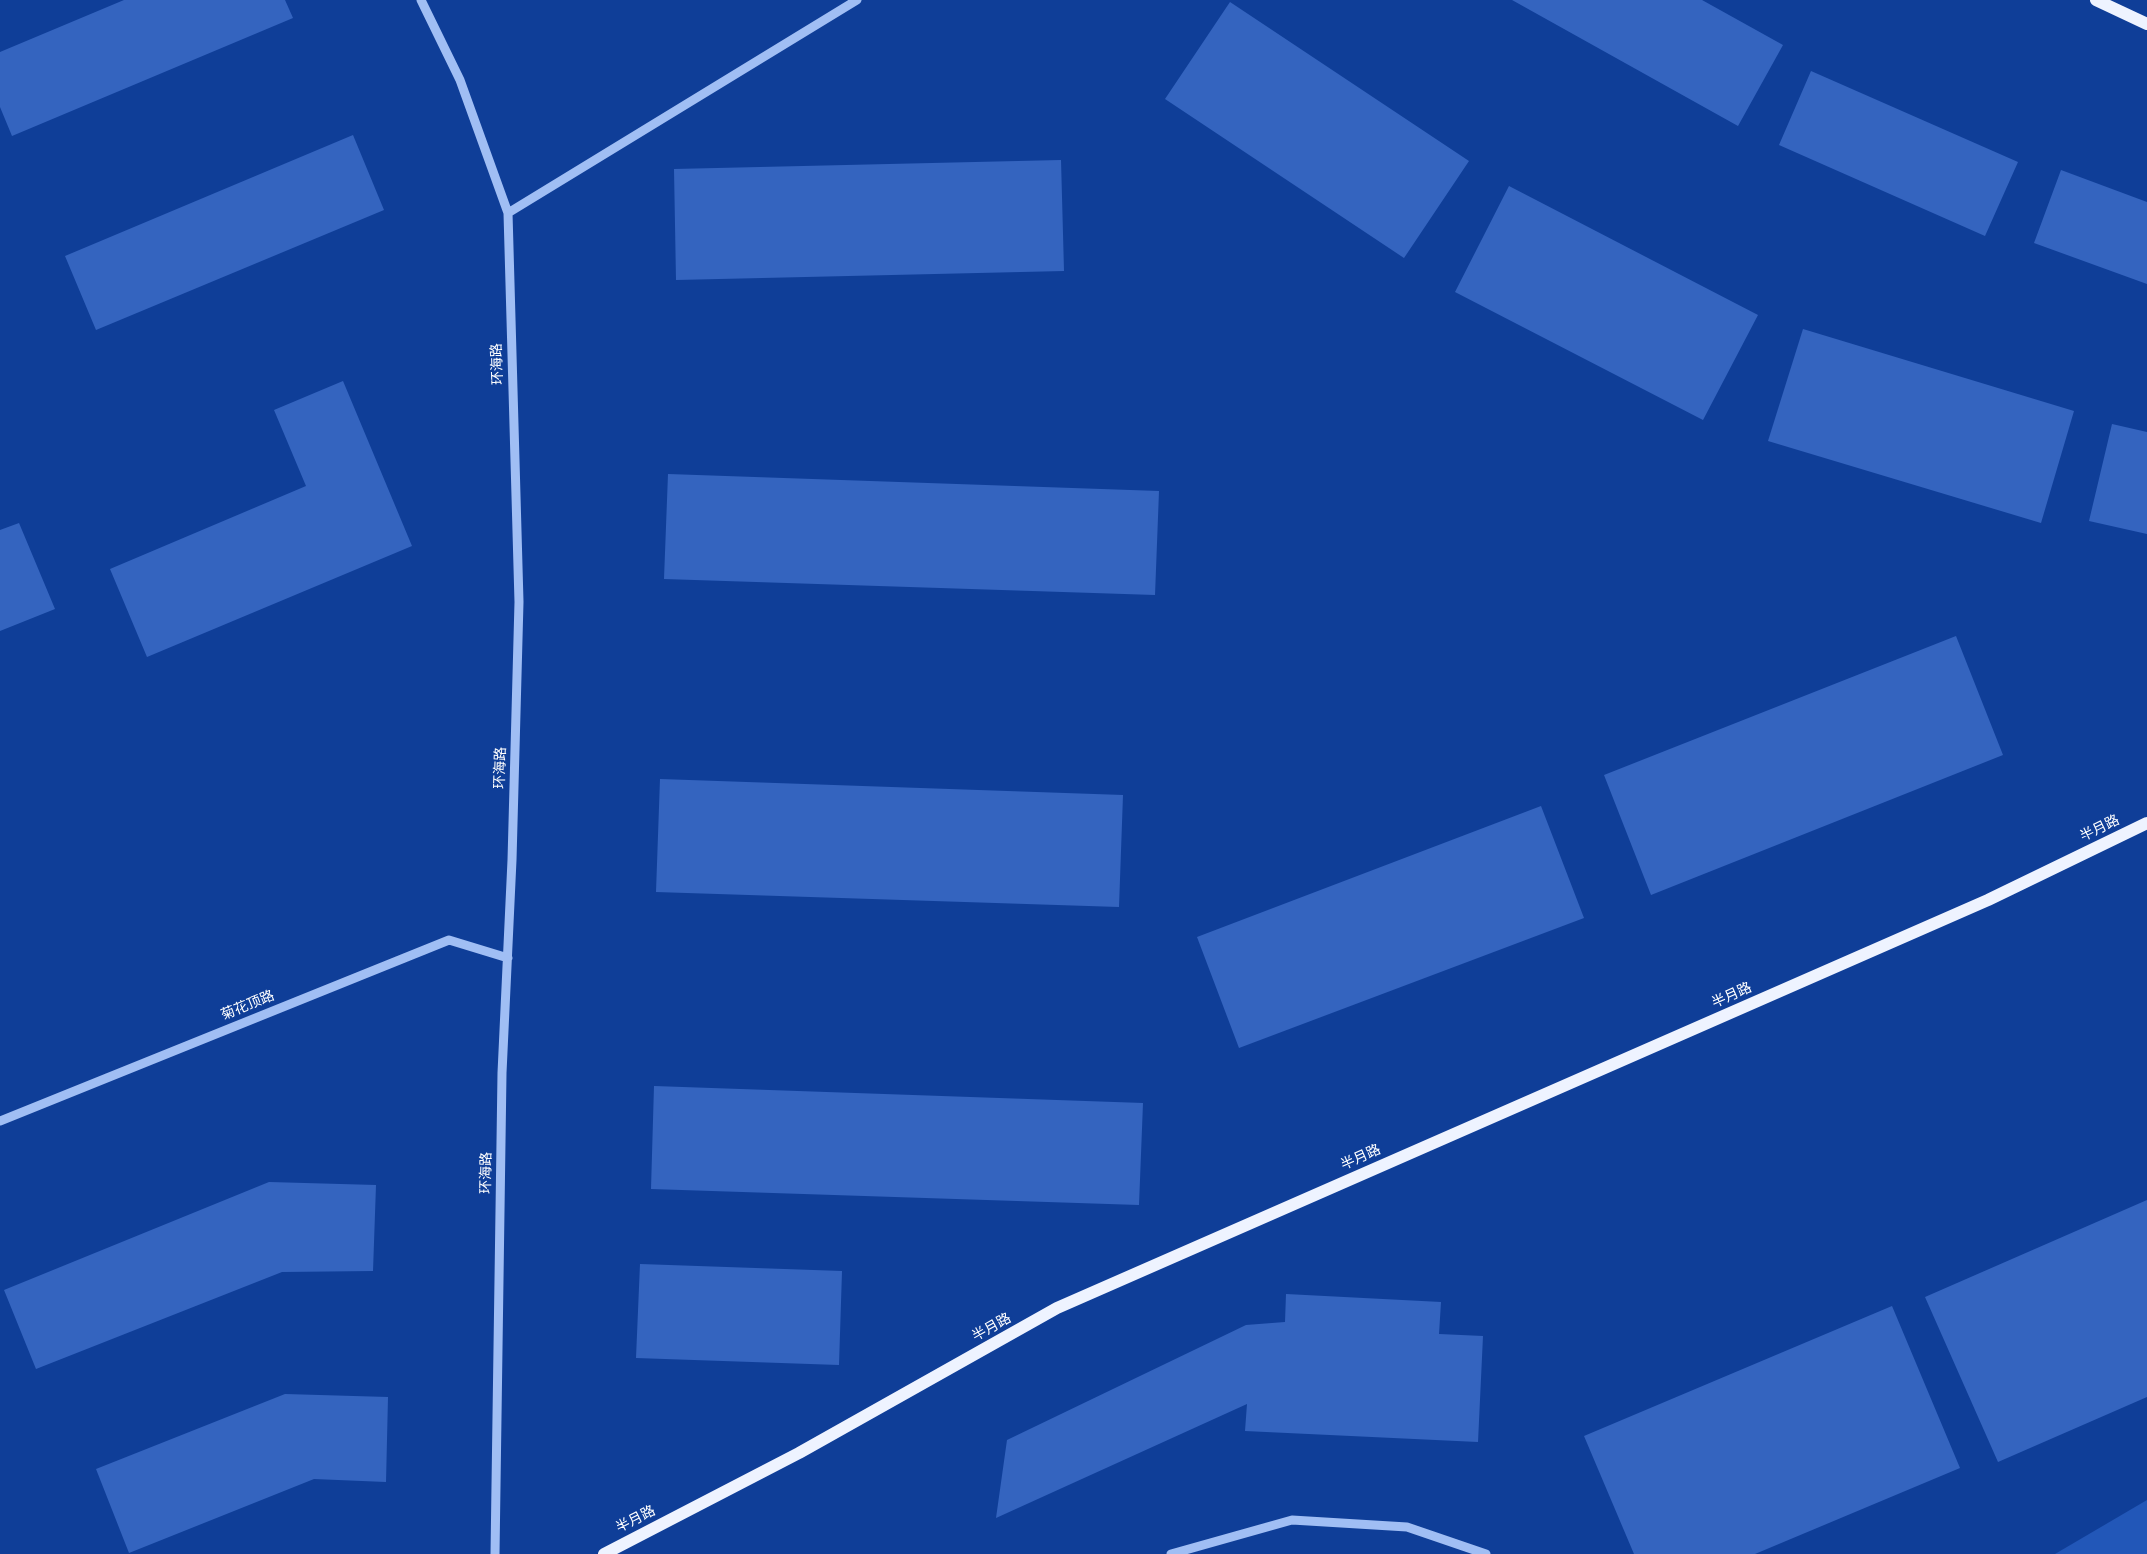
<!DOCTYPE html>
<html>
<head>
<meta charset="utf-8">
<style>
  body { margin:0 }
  canvas { display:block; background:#0f3e98 }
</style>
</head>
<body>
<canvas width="2147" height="1554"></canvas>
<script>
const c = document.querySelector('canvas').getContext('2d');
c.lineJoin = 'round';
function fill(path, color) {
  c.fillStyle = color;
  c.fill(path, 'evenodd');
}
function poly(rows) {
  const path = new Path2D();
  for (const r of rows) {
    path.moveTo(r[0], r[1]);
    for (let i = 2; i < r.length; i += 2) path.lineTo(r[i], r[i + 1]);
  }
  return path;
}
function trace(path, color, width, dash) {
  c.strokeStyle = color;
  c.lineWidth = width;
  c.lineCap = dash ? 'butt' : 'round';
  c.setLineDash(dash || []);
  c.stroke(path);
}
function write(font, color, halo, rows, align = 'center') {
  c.font = font + ' "Titillium Web","Noto Sans SC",sans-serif';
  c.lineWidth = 5;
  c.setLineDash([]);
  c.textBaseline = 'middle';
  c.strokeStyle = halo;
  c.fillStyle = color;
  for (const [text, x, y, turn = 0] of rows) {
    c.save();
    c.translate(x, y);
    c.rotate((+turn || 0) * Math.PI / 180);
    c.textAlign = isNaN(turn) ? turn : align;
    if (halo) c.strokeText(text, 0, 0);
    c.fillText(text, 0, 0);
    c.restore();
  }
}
fill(poly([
  [2147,1500,2147,1554,2055,1554]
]), '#2257b8');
fill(poly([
  [124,0,285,0,293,18,12,136,0,107,0,52],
  [1512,0,1702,0,1783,45,1738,126],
  [1230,2,1469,161,1404,258,1165,99],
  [1811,71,2018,162,1985,236,1779,145],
  [353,135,384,210,96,330,65,256],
  [1061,160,1064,271,676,280,674,169],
  [2061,170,2147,202,2147,284,2034,243],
  [1509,186,1758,315,1703,420,1455,292],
  [1803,329,2074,411,2041,523,1768,441],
  [343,381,412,546,147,657,110,569,306,486,274,410],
  [2112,424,2147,432,2147,534,2089,521],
  [668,474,1159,491,1155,595,664,579],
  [19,523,55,609,0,631,0,530],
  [1956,636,2003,755,1651,895,1604,775],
  [660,779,1123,795,1119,907,656,892],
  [1541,806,1584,918,1239,1048,1197,937],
  [654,1086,1143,1103,1139,1205,651,1189],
  [269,1182,376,1185,373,1271,282,1272,36,1369,4,1290],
  [2147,1200,2147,1397,1998,1462,1925,1297],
  [640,1264,842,1271,839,1365,636,1358],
  [1286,1294,1441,1302,1439,1334,1483,1336,1478,1442,1245,1431,1247,1404,996,1518,1007,1440,1246,1325,1285,1322],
  [1892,1306,1960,1468,1755,1554,1634,1554,1584,1436],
  [285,1394,388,1397,386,1482,314,1479,129,1553,96,1469]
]), '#3464bf');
trace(poly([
  [421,0,460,80,508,213,519,602,512,860,502,1073,495,1554],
  [508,213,857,0],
  [0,1121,449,940,508,958],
  [1171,1554,1292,1520,1407,1527,1486,1554]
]), '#a0bef4', 9);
trace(poly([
  [2096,0,2147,24],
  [604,1554,799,1453,1057,1308,1988,900,2147,823]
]), '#eef3ff', 12);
write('14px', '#fff', '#0f3e98', [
  ["环海路",498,364,-92],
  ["环海路",501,768,-88],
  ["半月路",2100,829,-26],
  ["半月路",1732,996,-24],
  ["菊花顶路",248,1006,-22],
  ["半月路",1361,1158,-24],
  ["环海路",487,1173,-89],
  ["半月路",992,1328,-29],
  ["半月路",636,1520,-27]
]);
</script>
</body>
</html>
